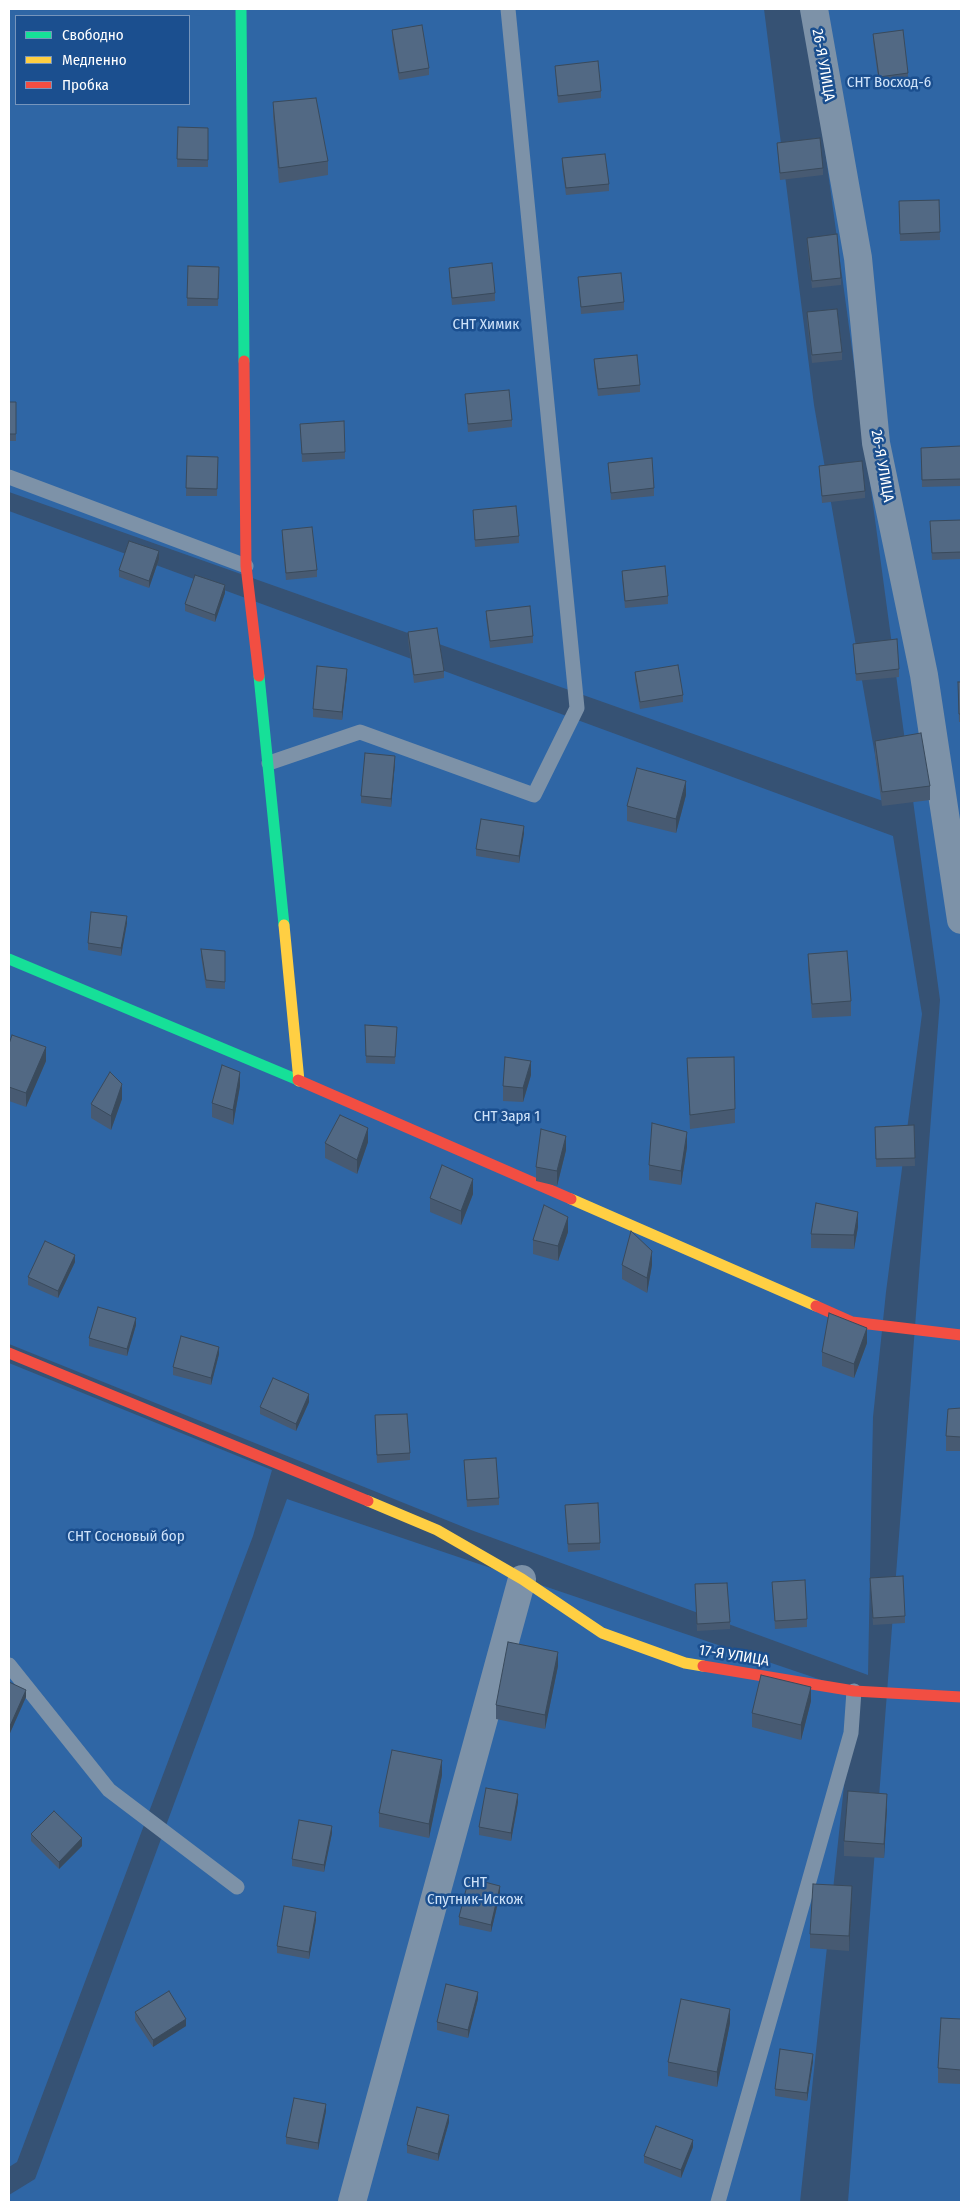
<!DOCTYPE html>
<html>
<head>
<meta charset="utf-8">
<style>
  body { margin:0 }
  #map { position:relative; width:970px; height:2211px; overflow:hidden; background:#365274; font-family:"Fira Sans Condensed",sans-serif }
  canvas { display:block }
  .frame { position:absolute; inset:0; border:10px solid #fff; pointer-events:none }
  .legend { position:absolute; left:15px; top:15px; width:175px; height:90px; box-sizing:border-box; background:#1b4f8f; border:1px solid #7695bc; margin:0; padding:6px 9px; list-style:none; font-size:15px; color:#fff }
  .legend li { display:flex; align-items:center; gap:10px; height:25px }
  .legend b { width:25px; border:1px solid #7695bc }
</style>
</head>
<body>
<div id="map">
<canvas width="970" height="2211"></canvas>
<div class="frame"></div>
<ul class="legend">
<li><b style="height:6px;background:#16e098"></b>Свободно</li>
<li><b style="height:6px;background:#ffcf43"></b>Медленно</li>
<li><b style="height:6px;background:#f24e42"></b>Пробка</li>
</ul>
</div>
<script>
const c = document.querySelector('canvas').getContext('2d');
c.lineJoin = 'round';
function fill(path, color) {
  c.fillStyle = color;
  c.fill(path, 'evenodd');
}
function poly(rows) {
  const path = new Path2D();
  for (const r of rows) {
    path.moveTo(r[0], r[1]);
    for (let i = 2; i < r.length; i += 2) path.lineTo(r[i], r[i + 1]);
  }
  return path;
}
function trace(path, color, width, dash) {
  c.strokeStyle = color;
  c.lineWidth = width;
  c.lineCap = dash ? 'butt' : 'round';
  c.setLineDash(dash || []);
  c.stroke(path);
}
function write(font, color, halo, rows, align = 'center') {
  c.font = font + ' "Fira Sans Condensed",sans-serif';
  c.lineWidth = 5;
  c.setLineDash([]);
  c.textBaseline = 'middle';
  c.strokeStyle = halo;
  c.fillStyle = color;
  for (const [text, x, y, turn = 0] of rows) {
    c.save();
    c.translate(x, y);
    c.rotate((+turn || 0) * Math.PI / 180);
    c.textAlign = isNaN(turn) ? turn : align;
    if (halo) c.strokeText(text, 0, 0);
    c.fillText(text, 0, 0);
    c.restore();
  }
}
fill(poly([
  [9,9,764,9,814,405,883,801,9,492],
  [16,16,189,16,189,104,16,104],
  [806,9,961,9,961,2202,848,2202,940,1000],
  [9,511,893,836,922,1014,886,1292,873,1417,868,1675,471,1530,9,1344],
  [9,1363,272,1470,253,1536,17,2162,9,2167],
  [287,1499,854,1691,800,2202,9,2202,9,2195,35,2179]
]), '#2f66a5');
trace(poly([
  [9,477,246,566],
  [269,763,360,732,534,795,577,708,508,9],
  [9,1665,109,1790,237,1887],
  [718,2202,851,1733,854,1691]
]), '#7d92a8', 15);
trace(poly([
  [814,9,858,258,876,443,924,675,961,920],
  [352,2202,522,1579]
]), '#7d92a8', 28);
trace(poly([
  [241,9,244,361],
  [259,676,284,925],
  [9,959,298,1080]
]), '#16e098', 11);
trace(poly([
  [284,925,299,1081],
  [571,1199,816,1306],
  [368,1501,437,1530,522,1579,602,1633,685,1663,703,1666]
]), '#ffcf43', 11);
trace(poly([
  [244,361,246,566,259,676],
  [298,1080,571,1199],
  [816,1306,852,1322,961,1335],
  [9,1353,368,1501],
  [703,1666,854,1691,961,1697]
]), '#f24e42', 11);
fill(poly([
  [392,30,429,68,429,75,399,80,392,38],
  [873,34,908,73,908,80,879,84,873,41],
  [555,66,601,91,601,98,558,103],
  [273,102,328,161,328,175,279,183,273,116],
  [178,127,208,128,208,167,177,167],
  [777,143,823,168,823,175,780,180],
  [562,158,609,184,609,191,566,195,562,166],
  [939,200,940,240,900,241,899,201],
  [807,238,841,278,841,285,812,288,807,245],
  [188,266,219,267,218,306,187,306],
  [449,268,495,293,495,301,452,305,449,275],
  [578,277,624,302,624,310,581,314],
  [807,312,842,352,842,360,812,363,807,320],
  [594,359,640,385,640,392,598,396,594,367],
  [465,394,512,420,512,427,468,432],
  [9,402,16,402,16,441,9,441],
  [300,424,345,452,345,459,302,462],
  [921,455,961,460,961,486,922,487],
  [187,456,218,457,217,496,186,496],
  [608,463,654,488,654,496,611,500],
  [819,466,865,491,865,498,822,503],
  [473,510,519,536,519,543,475,547],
  [961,520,961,559,932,560,930,528],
  [282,530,317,570,317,577,286,580,282,537],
  [159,559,149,588,119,577,119,570],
  [622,571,668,596,668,604,625,608,622,578],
  [225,593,215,622,185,611,185,604],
  [486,611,533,636,533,643,490,648,486,618],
  [408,632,444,671,444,678,414,683,408,640],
  [853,644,899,669,899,677,856,681],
  [635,672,683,695,683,702,640,709,635,679],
  [347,676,342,720,313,717,313,709],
  [961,682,961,722,959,722,958,689],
  [875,741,930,786,930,800,882,806,875,755],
  [395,763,391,807,361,803,361,796],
  [686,795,676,833,627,821,627,806],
  [524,833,519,863,476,856,476,849],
  [127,923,121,956,88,950,88,943],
  [201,949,225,951,225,989,206,988,201,956],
  [808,954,851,1001,851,1016,812,1018,808,968],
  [365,1025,397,1034,395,1064,366,1063],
  [9,1044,46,1061,26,1107,9,1101],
  [734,1057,735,1123,690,1129,687,1058],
  [531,1075,523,1102,503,1101,503,1086],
  [240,1086,233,1125,212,1117,212,1103],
  [122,1099,111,1130,91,1118,91,1104],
  [914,1125,915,1166,876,1167,875,1127],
  [368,1142,357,1174,325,1158,325,1143],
  [687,1147,681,1185,649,1180,649,1165],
  [566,1150,557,1186,536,1181,536,1167],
  [473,1194,461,1225,430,1212,430,1198],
  [858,1227,854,1249,811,1248,811,1234],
  [568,1232,558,1261,533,1254,533,1240],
  [75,1262,58,1298,28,1285,28,1277],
  [622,1265,652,1265,647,1293,622,1279],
  [136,1325,127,1356,89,1346,89,1338],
  [867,1343,854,1378,822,1366,822,1352],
  [219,1354,211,1385,173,1375,173,1367],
  [309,1402,296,1431,260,1414,260,1407],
  [961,1408,961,1451,946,1451,946,1436],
  [375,1415,410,1453,410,1460,377,1463],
  [464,1460,499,1498,499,1505,467,1507],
  [565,1505,600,1543,600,1550,568,1552],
  [870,1578,905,1616,905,1623,873,1625],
  [772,1582,807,1619,807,1627,775,1629],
  [695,1584,730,1622,730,1629,697,1631],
  [558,1666,545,1729,496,1719,496,1705],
  [9,1682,26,1697,10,1733,9,1733],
  [811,1701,801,1740,752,1727,752,1713],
  [442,1775,429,1838,379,1827,379,1813],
  [518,1802,511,1841,479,1835,479,1827],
  [887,1808,884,1858,844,1856,844,1841],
  [332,1833,324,1872,292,1866,292,1859],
  [31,1834,82,1846,59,1869,31,1841],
  [500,1894,491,1932,459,1925,459,1917],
  [852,1901,849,1951,810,1948,810,1934],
  [316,1920,309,1959,277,1953,277,1946],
  [478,1999,468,2038,437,2030,437,2022],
  [135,2012,186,2026,153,2047,135,2020],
  [961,2019,961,2084,938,2083,938,2068],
  [730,2023,717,2087,668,2076,668,2062],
  [813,2061,807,2101,775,2096,775,2089],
  [326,2111,318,2150,286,2144,286,2137],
  [449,2122,438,2161,407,2153,407,2145],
  [693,2147,681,2178,644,2163,644,2156]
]), '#475a72');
fill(poly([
  [159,551,159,559,149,588,149,581],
  [225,585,225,593,215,622,215,615],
  [347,669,347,676,342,720,342,712],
  [395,756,395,763,391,807,391,799],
  [686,781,686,795,676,833,676,819],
  [524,826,524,833,519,863,519,856],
  [127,916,127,923,121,956,121,948],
  [46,1047,46,1061,26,1107,26,1093],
  [531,1061,531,1075,523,1102,523,1088],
  [240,1072,240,1086,233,1125,233,1110],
  [122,1084,122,1099,111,1130,111,1116],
  [368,1128,368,1142,357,1174,357,1160],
  [687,1132,687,1147,681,1185,681,1171],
  [566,1136,566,1150,557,1186,557,1171],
  [473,1179,473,1194,461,1225,461,1211],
  [858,1212,858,1227,854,1249,854,1235],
  [568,1217,568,1232,558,1261,558,1246],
  [652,1251,652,1265,647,1293,647,1278],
  [75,1255,75,1262,58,1298,58,1291],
  [136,1318,136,1325,127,1356,127,1349],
  [867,1328,867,1343,854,1378,854,1364],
  [219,1347,219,1354,211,1385,211,1378],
  [309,1394,309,1402,296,1431,296,1424],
  [558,1652,558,1666,545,1729,545,1715],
  [811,1687,811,1701,801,1740,801,1725],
  [26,1690,26,1697,10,1733,10,1726],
  [442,1760,442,1775,429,1838,429,1824],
  [518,1794,518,1802,511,1841,511,1833],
  [887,1794,887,1808,884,1858,884,1844],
  [332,1826,332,1833,324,1872,324,1865],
  [82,1838,82,1846,59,1869,59,1862],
  [500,1886,500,1894,491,1932,491,1925],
  [852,1886,852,1901,849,1951,849,1936],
  [316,1912,316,1920,309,1959,309,1952],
  [478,1992,478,1999,468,2038,468,2030],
  [730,2009,730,2023,717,2087,717,2072],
  [186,2019,186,2026,153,2047,153,2040],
  [813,2054,813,2061,807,2101,807,2093],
  [326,2104,326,2111,318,2150,318,2143],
  [449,2115,449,2122,438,2161,438,2154],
  [693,2140,693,2147,681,2178,681,2170]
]), '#394a5c');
const building = poly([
  [422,25,429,68,399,73,392,30,422,25],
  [903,30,908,73,879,77,873,34,903,30],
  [598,61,601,91,558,96,555,66,598,61],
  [316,98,328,161,279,168,273,102,316,98],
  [178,127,208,128,208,160,177,159,178,127],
  [820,138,823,168,780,173,777,143,820,138],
  [605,154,609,184,566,188,562,158,605,154],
  [939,200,940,232,900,234,899,201,939,200],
  [837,234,841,278,812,281,807,238,837,234],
  [492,263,495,293,452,298,449,268,492,263],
  [188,266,219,267,218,299,187,298,188,266],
  [621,273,624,302,581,307,578,277,621,273],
  [837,309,842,352,812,355,807,312,837,309],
  [637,355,640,385,598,389,594,359,637,355],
  [509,390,512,420,468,424,465,394,509,390],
  [9,402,16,402,16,434,9,434,9,402],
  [344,421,345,452,302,454,300,424,344,421],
  [961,446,961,479,922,480,921,448,961,446],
  [187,456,218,457,217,489,186,488,187,456],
  [652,458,654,488,611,493,608,463,652,458],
  [862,461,865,491,822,496,819,466,862,461],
  [516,506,519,536,475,540,473,510,516,506],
  [961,520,961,552,932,553,930,521,961,520],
  [312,527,317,570,286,573,282,530,312,527],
  [129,541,159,551,149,581,119,570,129,541],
  [665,566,668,596,625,601,622,571,665,566],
  [195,575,225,585,215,615,185,604,195,575],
  [530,606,533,636,490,641,486,611,530,606],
  [437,628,444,671,414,675,408,632,437,628],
  [897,639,899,669,856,674,853,644,897,639],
  [678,665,683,695,640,702,635,672,678,665],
  [317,666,347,669,342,712,313,709,317,666],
  [958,682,961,682,961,714,959,714,958,682],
  [921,733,930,786,882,792,875,741,921,733],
  [365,753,395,756,391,799,361,796,365,753],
  [637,768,686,781,676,819,627,806,637,768],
  [481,819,524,826,519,856,476,849,481,819],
  [91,912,127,916,121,948,88,943,91,912],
  [201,949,225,951,225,982,206,980,201,949],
  [847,951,851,1001,812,1004,808,954,847,951],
  [365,1025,397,1027,395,1057,366,1056,365,1025],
  [12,1035,46,1047,26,1093,9,1087,9,1044,12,1035],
  [505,1057,531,1061,523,1088,503,1086,505,1057],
  [734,1057,735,1109,690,1115,687,1058,734,1057],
  [222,1065,240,1072,233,1110,212,1103,222,1065],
  [110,1072,122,1084,111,1116,91,1104,110,1072],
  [340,1115,368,1128,357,1160,325,1143,340,1115],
  [652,1123,687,1132,681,1171,649,1165,652,1123],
  [914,1125,915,1158,876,1159,875,1127,914,1125],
  [541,1129,566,1136,557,1171,536,1167,541,1129],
  [442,1165,473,1179,461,1211,430,1198,442,1165],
  [816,1203,858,1212,854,1235,811,1234,816,1203],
  [544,1205,568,1217,558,1246,533,1240,544,1205],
  [631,1231,652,1251,647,1278,622,1265,631,1231],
  [45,1241,75,1255,58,1291,28,1277,45,1241],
  [98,1307,136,1318,127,1349,89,1338,98,1307],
  [829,1313,867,1328,854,1364,822,1352,829,1313],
  [181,1336,219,1347,211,1378,173,1367,181,1336],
  [273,1378,309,1394,296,1424,260,1407,273,1378],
  [961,1408,961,1437,946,1436,948,1409,961,1408],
  [407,1414,410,1453,377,1455,375,1415,407,1414],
  [496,1458,499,1498,467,1500,464,1460,496,1458],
  [598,1503,600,1543,568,1544,565,1505,598,1503],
  [903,1576,905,1616,873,1618,870,1578,903,1576],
  [805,1580,807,1619,775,1621,772,1582,805,1580],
  [727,1583,730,1622,697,1624,695,1584,727,1583],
  [508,1642,558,1652,545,1715,496,1705,508,1642],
  [761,1675,811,1687,801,1725,752,1713,761,1675],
  [9,1682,26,1690,10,1726,9,1725,9,1682],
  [392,1750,442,1760,429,1824,379,1813,392,1750],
  [486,1788,518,1794,511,1833,479,1827,486,1788],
  [848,1791,887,1794,884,1844,844,1841,848,1791],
  [54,1811,82,1838,59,1862,31,1834,54,1811],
  [299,1820,332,1826,324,1865,292,1859,299,1820],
  [469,1878,500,1886,491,1925,459,1917,469,1878],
  [813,1884,852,1886,849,1936,810,1934,813,1884],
  [284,1906,316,1912,309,1952,277,1946,284,1906],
  [446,1984,478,1992,468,2030,437,2022,446,1984],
  [169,1991,186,2019,153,2040,135,2012,169,1991],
  [681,1999,730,2009,717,2072,668,2062,681,1999],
  [941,2018,961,2019,961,2070,938,2068,941,2018],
  [780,2049,813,2054,807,2093,775,2089,780,2049],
  [294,2098,326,2104,318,2143,286,2137,294,2098],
  [417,2107,449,2115,438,2154,407,2145,417,2107],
  [656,2126,693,2140,681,2170,644,2156,656,2126]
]);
fill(building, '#526984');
trace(building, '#394a5c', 1);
write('15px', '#fff', '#1b4f8f', [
  ["26-Я УЛИЦА",823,65,80],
  ["26-Я УЛИЦА",882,466,80],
  ["17-Я УЛИЦА",734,1656,9]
]);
write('15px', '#cfe3fa', '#1b4f8f', [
  ["СНТ Восход-6",889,83],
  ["СНТ Химик",486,325],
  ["СНТ Заря 1",507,1117],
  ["СНТ Сосновый бор",126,1537],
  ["СНТ",475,1883],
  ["Спутник-Искож",475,1900]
]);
</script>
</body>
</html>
